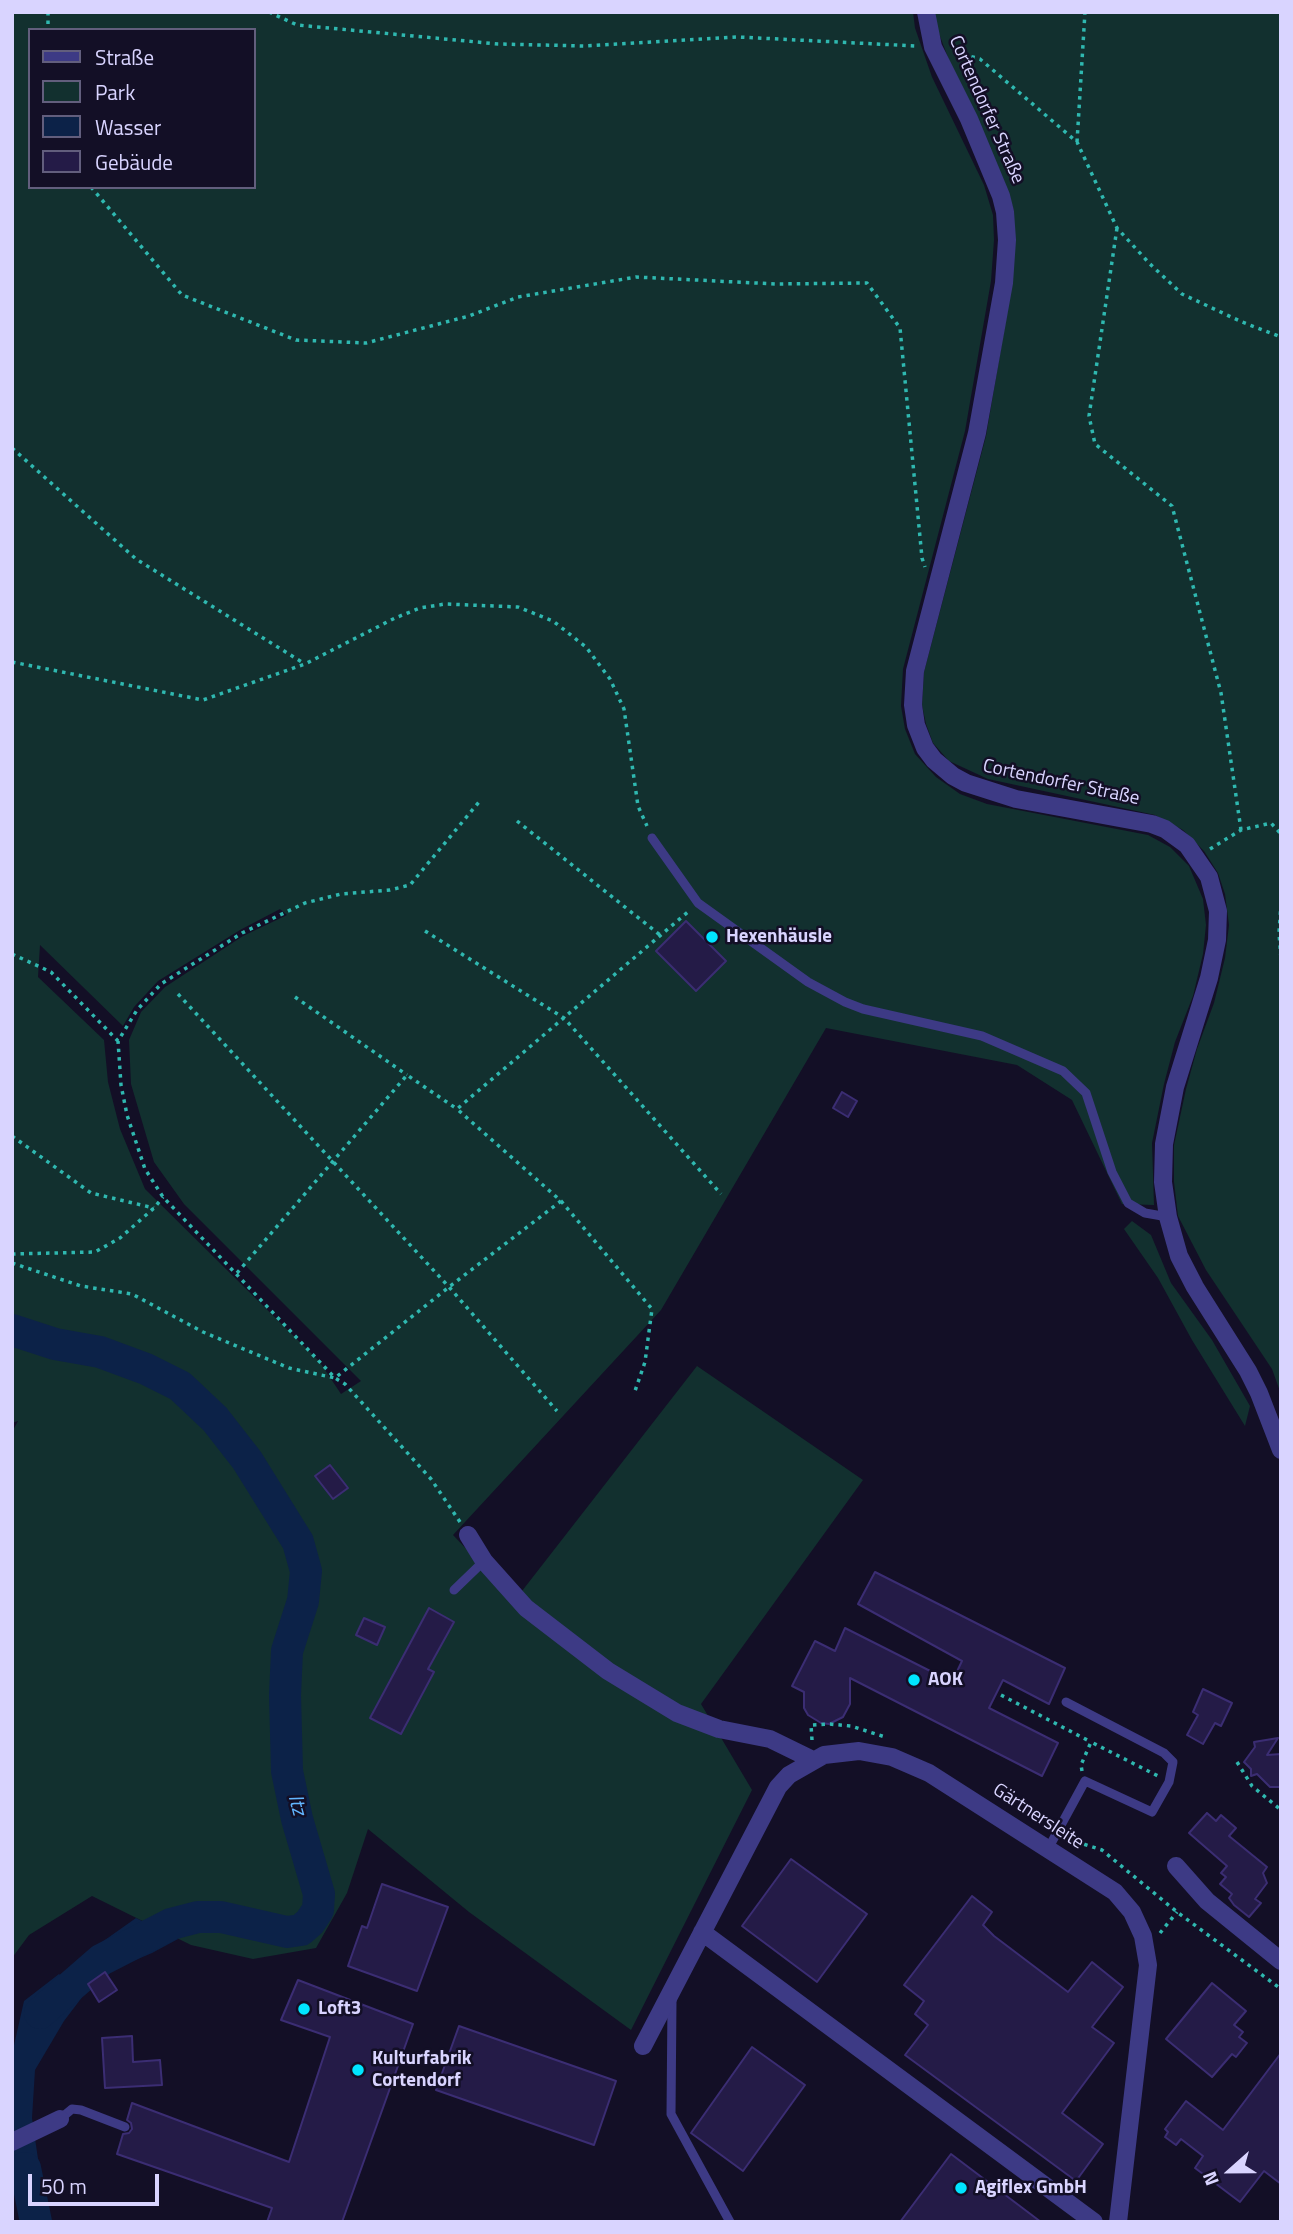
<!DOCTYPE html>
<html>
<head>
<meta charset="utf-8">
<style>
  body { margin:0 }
  #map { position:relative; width:1293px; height:2234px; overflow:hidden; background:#130f26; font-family:"Titillium Web",sans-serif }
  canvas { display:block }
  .frame { position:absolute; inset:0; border:14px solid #d9d4ff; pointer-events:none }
  .legend { position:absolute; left:28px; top:28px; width:228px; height:161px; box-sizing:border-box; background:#130f26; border:2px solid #625e7d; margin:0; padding:9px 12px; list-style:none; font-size:21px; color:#d9d4ff }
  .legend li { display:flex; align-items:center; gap:14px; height:35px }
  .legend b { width:35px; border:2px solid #625e7d }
  .north { position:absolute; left:1195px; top:2136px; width:70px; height:70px; -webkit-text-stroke:5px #130f26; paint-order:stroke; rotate:249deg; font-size:19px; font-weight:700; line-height:28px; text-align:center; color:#d9d4ff }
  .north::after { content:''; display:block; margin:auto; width:24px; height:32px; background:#d9d4ff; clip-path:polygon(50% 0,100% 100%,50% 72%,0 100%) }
  .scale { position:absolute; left:28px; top:2174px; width:131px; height:32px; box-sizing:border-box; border:4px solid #d9d4ff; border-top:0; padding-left:9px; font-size:21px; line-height:24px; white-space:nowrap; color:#d9d4ff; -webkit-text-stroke:5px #130f26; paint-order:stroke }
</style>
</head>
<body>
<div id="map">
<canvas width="1293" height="2234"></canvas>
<div class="frame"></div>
<ul class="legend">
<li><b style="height:9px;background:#3d3a85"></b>Straße</li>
<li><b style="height:19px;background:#12302f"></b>Park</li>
<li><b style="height:19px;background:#0c2248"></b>Wasser</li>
<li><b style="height:19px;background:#241b47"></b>Gebäude</li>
</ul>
<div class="north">N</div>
<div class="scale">50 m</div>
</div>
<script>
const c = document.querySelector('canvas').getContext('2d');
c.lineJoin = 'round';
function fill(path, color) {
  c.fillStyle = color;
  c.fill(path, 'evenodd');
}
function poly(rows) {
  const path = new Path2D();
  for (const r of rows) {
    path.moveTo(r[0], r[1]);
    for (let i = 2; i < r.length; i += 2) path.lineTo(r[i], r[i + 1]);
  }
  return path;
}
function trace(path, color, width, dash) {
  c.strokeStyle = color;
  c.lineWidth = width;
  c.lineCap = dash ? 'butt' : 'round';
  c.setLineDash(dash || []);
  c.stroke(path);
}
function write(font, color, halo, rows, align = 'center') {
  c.font = font + ' "Titillium Web",sans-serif';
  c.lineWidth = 5;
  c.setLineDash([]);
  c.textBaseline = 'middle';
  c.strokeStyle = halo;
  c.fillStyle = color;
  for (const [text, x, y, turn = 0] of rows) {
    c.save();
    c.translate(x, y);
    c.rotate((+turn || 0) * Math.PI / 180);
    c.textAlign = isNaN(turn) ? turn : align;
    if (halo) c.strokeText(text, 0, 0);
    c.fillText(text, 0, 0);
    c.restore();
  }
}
fill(poly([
  [12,12,913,12,915,28,932,77,984,185,993,215,994,240,991,281,965,431,903,669,901,706,905,729,915,754,936,777,960,794,987,804,1148,835,1170,847,1189,866,1203,899,1206,925,1203,954,1193,996,1175,1042,1164,1084,1152,1143,1154,1205,1122,1204,1072,1100,1017,1065,826,1028,661,1310,453,1535,515,1600,697,1366,863,1480,701,1704,752,1790,631,2030,469,1912,368,1829,347,1893,316,1948,253,1959,191,1945,92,1896,29,1935,12,1958,12,1432,18,1421,12,1423],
  [30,30,254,30,254,187,30,187],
  [280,909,287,915,243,936,165,987,141,1012,129,1040,131,1084,154,1162,184,1204,361,1381,341,1394,319,1361,145,1189,120,1129,108,1082,104,1040,38,977,40,945,123,1026,134,1007,158,981,240,930],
  [934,12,1281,12,1281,1394,1272,1369,1206,1270,1178,1216,1174,1182,1174,1145,1186,1089,1197,1049,1214,1003,1225,958,1229,925,1225,894,1218,873,1204,851,1183,830,1155,815,988,779,949,761,933,743,926,724,922,705,924,672,986,436,1012,284,1014,211,1003,178,952,68,935,23],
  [1132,1221,1151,1235,1171,1283,1212,1340,1250,1406,1245,1426,1192,1340,1158,1278,1124,1229]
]), '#12302f');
fill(poly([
  [136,1918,178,1939,152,1953,112,1970,95,1947],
  [59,1974,83,1996,64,2021,35,2070,32,2118,46,2213,20,2207,12,2172,12,2054,24,2001]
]), '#0c2248');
trace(poly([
  [12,1330,55,1344,100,1352,146,1369,180,1386,215,1419,247,1460,298,1542,306,1571,303,1601,287,1651,285,1695,287,1771,297,1819,319,1894,318,1910,310,1922,301,1930,287,1932,221,1917,198,1917,171,1924,101,1960,40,2013],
  [25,2168,36,2222]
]), '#0c2248', 32);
const building = poly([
  [686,921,726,961,696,991,656,951,686,921],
  [842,1092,857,1101,848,1117,833,1108,842,1092],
  [330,1465,348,1488,333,1499,315,1476,330,1465],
  [875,1572,1065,1668,1049,1704,1003,1680,989,1708,1058,1743,1042,1776,850,1678,850,1704,843,1717,829,1724,821,1723,808,1715,804,1708,804,1692,792,1686,815,1641,835,1651,845,1628,952,1682,962,1661,858,1604,875,1572],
  [429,1608,454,1622,428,1669,434,1672,401,1734,370,1718,429,1608],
  [364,1618,385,1627,377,1645,356,1635,364,1618],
  [1203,1689,1232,1703,1221,1726,1215,1723,1203,1744,1187,1735,1198,1715,1193,1712,1203,1689],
  [1278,1738,1267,1755,1281,1754,1281,1787,1270,1787,1257,1774,1251,1776,1251,1769,1244,1762,1255,1747,1254,1742,1278,1738],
  [1207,1813,1216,1821,1221,1815,1236,1828,1229,1836,1267,1867,1263,1873,1267,1883,1255,1899,1261,1903,1249,1917,1234,1905,1229,1898,1232,1894,1220,1884,1226,1877,1221,1873,1227,1866,1189,1833,1207,1813],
  [791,1859,867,1914,817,1982,742,1926,791,1859],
  [382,1884,448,1907,417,1991,348,1966,362,1926,367,1928,382,1884],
  [972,1896,992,1912,983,1925,994,1936,1068,1992,1092,1962,1123,1987,1092,2027,1114,2043,1062,2113,1103,2144,1076,2181,905,2055,928,2025,915,2014,924,2001,904,1985,972,1896],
  [105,1972,117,1990,99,2002,88,1984,105,1972],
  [298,1980,413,2024,342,2222,267,2222,272,2208,117,2154,123,2134,129,2133,132,2129,131,2123,127,2120,132,2103,289,2162,330,2037,281,2020,298,1980],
  [1212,1983,1246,2011,1234,2025,1243,2032,1239,2037,1247,2043,1236,2057,1232,2054,1212,2077,1166,2039,1212,1983],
  [459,2026,616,2081,594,2145,436,2090,459,2026],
  [132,2036,133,2062,160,2060,162,2085,105,2088,102,2038,132,2036],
  [752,2047,805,2085,743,2171,691,2133,752,2047],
  [1281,2053,1281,2184,1264,2171,1240,2202,1195,2168,1203,2156,1181,2139,1176,2145,1165,2137,1168,2132,1165,2129,1186,2101,1223,2130,1281,2053],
  [951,2154,1041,2222,900,2222,951,2154]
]);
fill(building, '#241b47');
trace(building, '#3b2d73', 2);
trace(poly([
  [48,12,48,30],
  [269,12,297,25,498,44,585,46,738,37,916,46],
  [955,52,980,59,1077,142,1117,228,1150,264,1182,294,1242,322,1281,337],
  [1077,142,1085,12],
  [91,187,182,295,296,340,366,343,469,316,518,297,636,277,776,284,867,283,900,328,922,558,925,567],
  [1117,228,1089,416,1095,444,1172,506,1221,693,1241,830],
  [12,448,136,559,305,664],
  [12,662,203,700,305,664,395,618,420,608,445,604,518,607,553,621,586,647,610,679,624,709,638,806,647,826],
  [517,821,660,935],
  [1210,849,1241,830,1271,823,1281,834],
  [1281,903,1279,933,1281,959],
  [425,931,564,1018,721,1194],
  [12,954,51,972,118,1041],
  [178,994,449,1287,557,1411],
  [295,997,407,1075],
  [12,1136,91,1193,154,1208],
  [561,1201,652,1309,645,1362,635,1391],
  [12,1254,95,1252,120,1238,154,1208,163,1197],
  [12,1263,81,1286,132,1294,203,1332,289,1368,335,1378,449,1287,561,1201,457,1109],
  [237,1273,407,1075,457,1109,689,911],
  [460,1522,431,1479,345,1384,335,1378,163,1197,145,1169,127,1115,121,1085,118,1041,137,1010,161,984,242,933,305,903,341,894,390,890,410,885,479,802],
  [1001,1695,1091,1742],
  [812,1740,811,1725,829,1724,851,1726,885,1737],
  [1237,1762,1252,1786,1281,1810],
  [1082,1771,1081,1765,1091,1742,1158,1776],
  [1068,1839,1102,1850,1177,1912,1281,1989],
  [1160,1933,1177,1912]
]), '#2fb8b0', 3.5, [3.5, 5]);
trace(poly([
  [652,838,698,903,808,982,845,1002,863,1009,982,1036,1063,1071,1086,1093,1112,1172,1128,1203,1145,1213,1168,1217],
  [454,1590,484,1561],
  [1048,1849,1085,1781,1152,1812,1169,1782,1173,1762,1164,1753,1066,1702],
  [672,2001,671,2114,730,2222],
  [60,2119,72,2109,81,2110,125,2127]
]), '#3d3a85', 9);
trace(poly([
  [926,12,933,47,969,119,1001,196,1005,212,1007,240,1004,283,977,433,915,671,913,705,916,725,925,748,934,760,953,776,966,783,1016,799,1152,824,1165,829,1187,845,1209,877,1218,911,1217,940,1209,978,1175,1087,1164,1144,1163,1182,1168,1217,1179,1256,1195,1287,1248,1371,1259,1393,1281,1450],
  [468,1535,484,1561,526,1608,608,1671,677,1713,719,1729,770,1739,813,1760],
  [1176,1866,1207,1901,1281,1961],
  [702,1932,1094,2222],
  [643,2046,778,1787,789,1775,824,1755,859,1751,892,1757,929,1773,1115,1892,1132,1912,1143,1936,1148,1965,1118,2222],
  [12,2142,60,2119]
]), '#3d3a85', 18);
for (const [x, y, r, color] of [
  [712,937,7,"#00e5ff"],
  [914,1680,7,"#00e5ff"],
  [304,2009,7,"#00e5ff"],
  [358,2070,7,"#00e5ff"],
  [961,2188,7,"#00e5ff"]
]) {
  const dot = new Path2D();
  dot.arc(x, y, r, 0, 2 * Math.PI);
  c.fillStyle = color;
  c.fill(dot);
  trace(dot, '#130f26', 2.5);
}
write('19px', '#d9d4ff', '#130f26', [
  ["Cortendorfer Straße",986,110,66],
  ["Cortendorfer Straße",1061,783,12],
  ["Gärtnersleite",1038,1817,33]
]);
write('bold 19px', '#d9d4ff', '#130f26', [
  ["Hexenhäusle",726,937],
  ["AOK",928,1680],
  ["Loft3",318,2009],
  ["Kulturfabrik",372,2059],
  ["Cortendorf",372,2081],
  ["Agiflex GmbH",975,2188]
], 'left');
write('italic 21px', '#62b6ff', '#130f26', [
  ["Itz",296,1805,75]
]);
</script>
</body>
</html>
